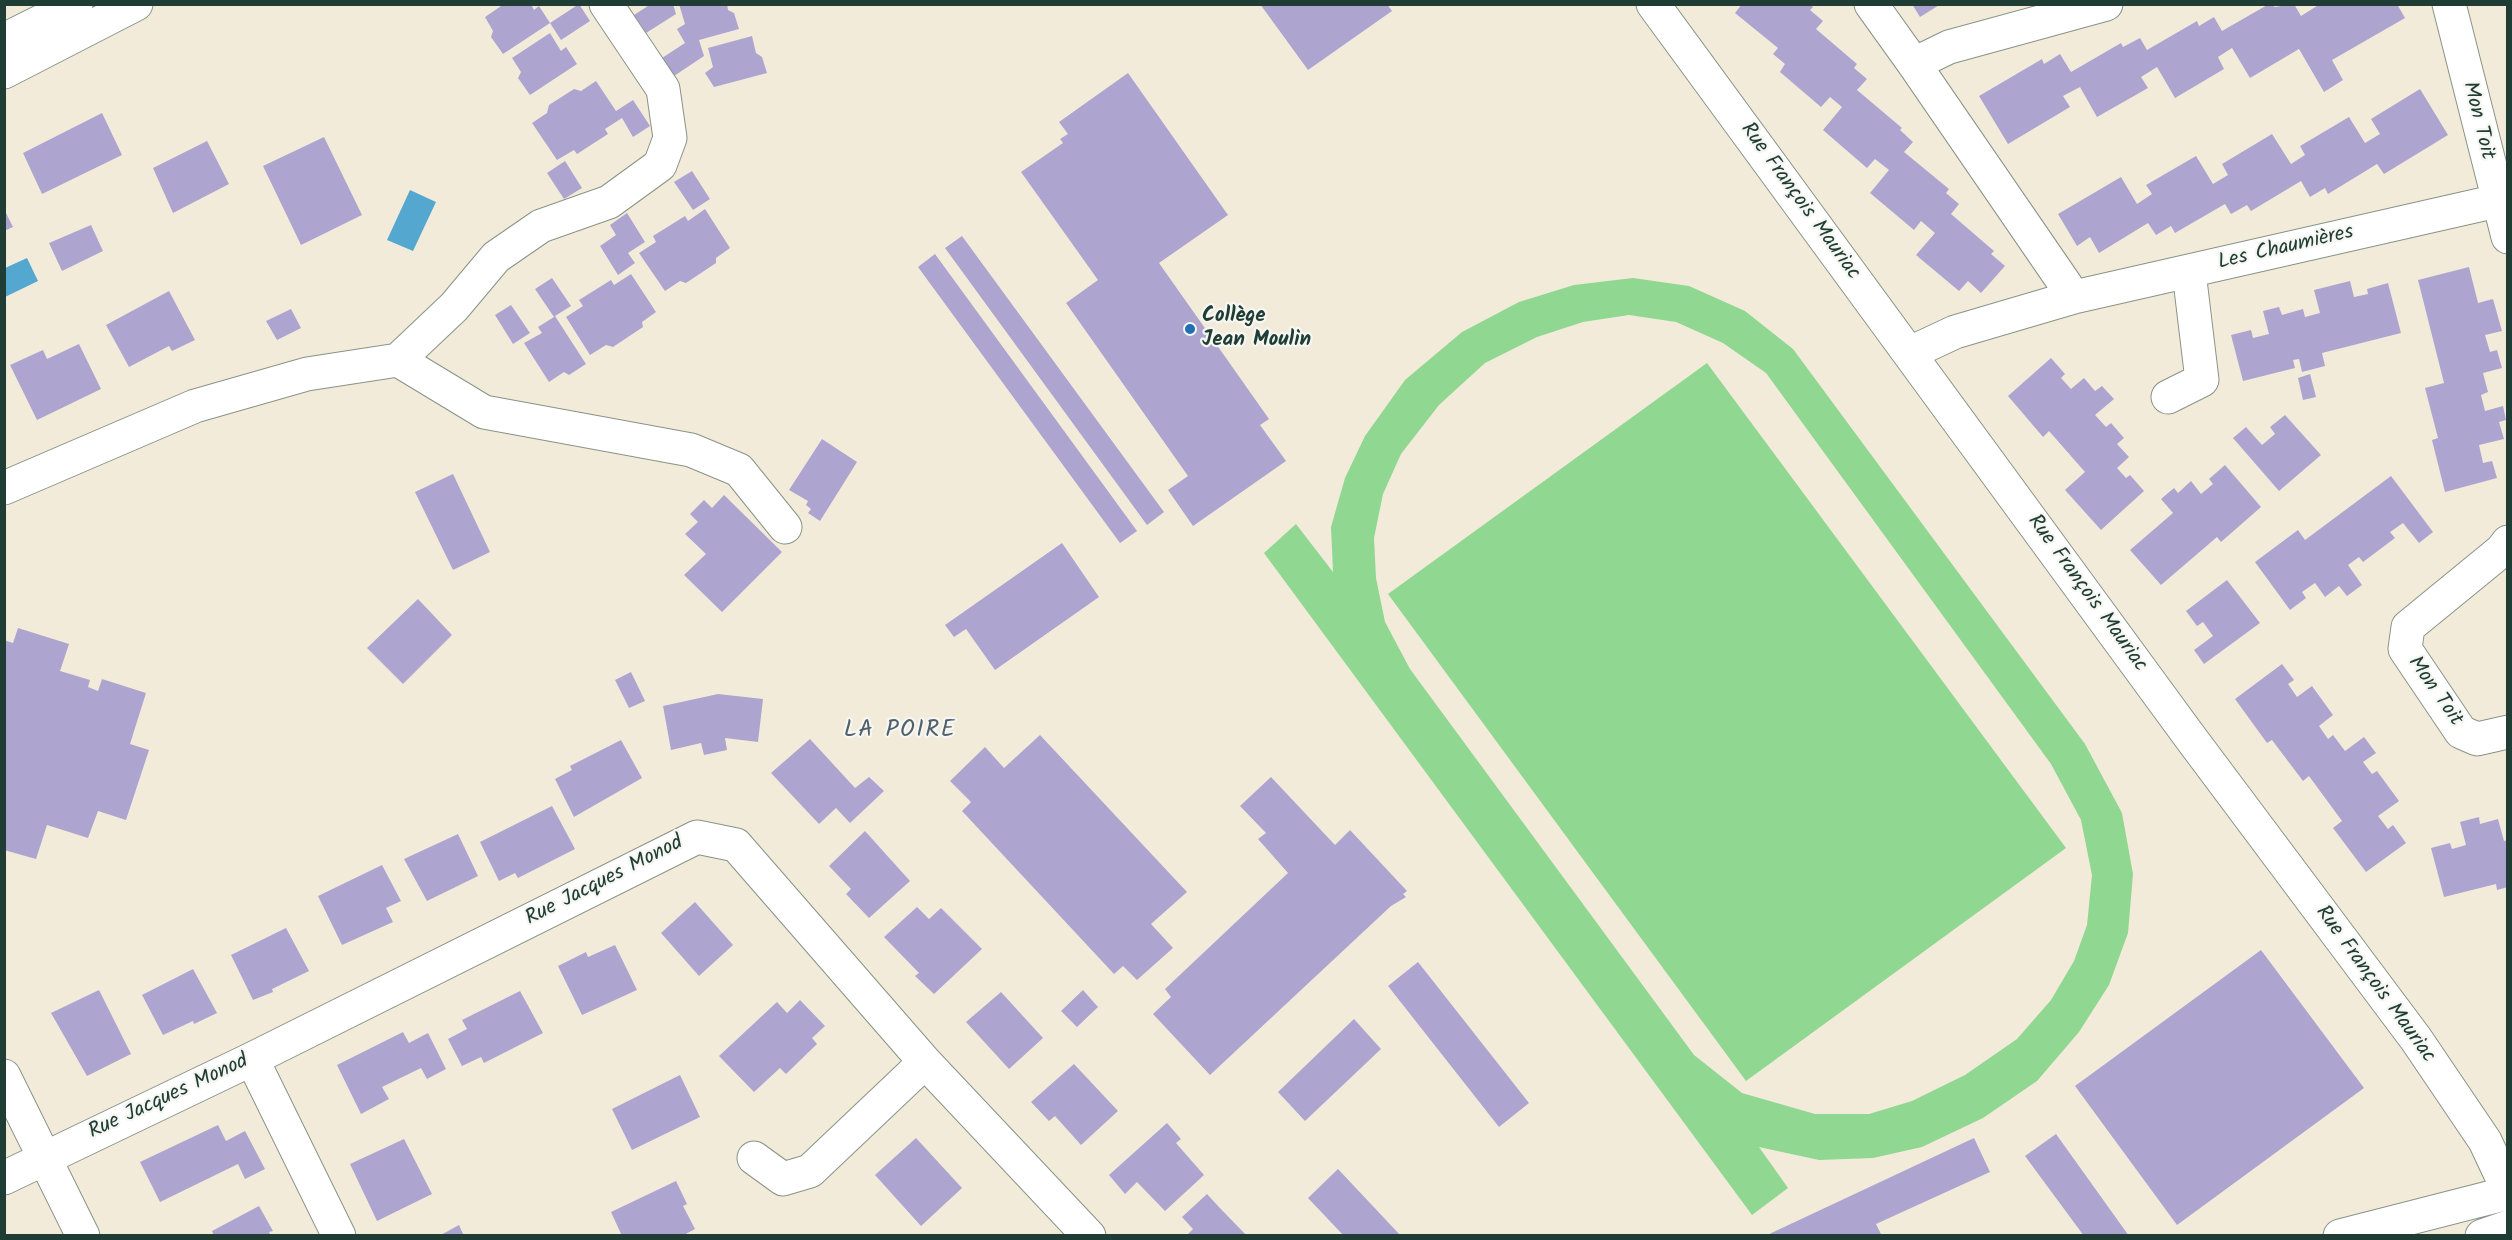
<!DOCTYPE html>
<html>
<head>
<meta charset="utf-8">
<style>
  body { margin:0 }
  #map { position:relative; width:2512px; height:1240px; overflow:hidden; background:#f2ebda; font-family:Kalam,sans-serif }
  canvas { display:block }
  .frame { position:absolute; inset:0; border:6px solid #1f3d34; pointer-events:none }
</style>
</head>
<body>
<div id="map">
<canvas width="2512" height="1240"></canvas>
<div class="frame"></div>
</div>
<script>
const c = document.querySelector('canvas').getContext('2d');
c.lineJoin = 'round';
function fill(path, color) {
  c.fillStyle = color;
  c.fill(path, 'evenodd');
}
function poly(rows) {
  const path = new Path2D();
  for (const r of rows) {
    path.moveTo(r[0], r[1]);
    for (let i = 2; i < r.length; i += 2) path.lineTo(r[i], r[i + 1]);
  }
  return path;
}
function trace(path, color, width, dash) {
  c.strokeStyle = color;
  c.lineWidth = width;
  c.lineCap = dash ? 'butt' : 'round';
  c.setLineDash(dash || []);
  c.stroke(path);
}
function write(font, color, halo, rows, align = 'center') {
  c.font = font + ' Kalam,sans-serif';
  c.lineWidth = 4.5;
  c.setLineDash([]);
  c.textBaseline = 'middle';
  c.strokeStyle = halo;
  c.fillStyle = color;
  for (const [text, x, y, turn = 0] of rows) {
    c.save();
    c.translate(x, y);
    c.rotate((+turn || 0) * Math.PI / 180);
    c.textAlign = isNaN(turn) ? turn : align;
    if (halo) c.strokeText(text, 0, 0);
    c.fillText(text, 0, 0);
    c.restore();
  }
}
fill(poly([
  [1633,278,1689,286,1745,311,1793,349,2085,744,2122,813,2133,874,2128,933,2109,985,2079,1032,2037,1081,1983,1118,1922,1147,1873,1158,1819,1160,1759,1147,1788,1188,1752,1215,1264,553,1296,524,1333,572,1331,527,1345,478,1365,436,1405,380,1462,332,1519,302,1574,285],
  [1629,315,1676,322,1723,343,1766,373,2051,764,2081,820,2092,875,2087,925,2074,961,2051,1000,2017,1039,1965,1075,1912,1101,1869,1114,1815,1114,1742,1093,1694,1055,1410,669,1385,622,1376,578,1374,538,1383,494,1401,454,1439,405,1485,363,1537,337,1583,322],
  [1707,363,2066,848,1746,1081,1388,594]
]), '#90d791');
fill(poly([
  [410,190,436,202,413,251,387,240],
  [27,258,38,281,5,297,5,268]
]), '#54a8d0');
fill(poly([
  [504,4,531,4,534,10,539,6,550,23,503,54,491,37,493,31,485,17],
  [579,4,590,21,561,40,550,23],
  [651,4,673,4,676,14,646,33,634,15],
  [679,4,727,4,728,10,734,13,739,29,699,40,704,56,674,76,662,58,685,43,677,29,685,24],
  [1260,4,1387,4,1392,11,1308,70],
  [1742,4,1810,4,1813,7,1810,10,1823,21,1816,29,1857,64,1854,68,1867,79,1857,90,1902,128,1900,130,1913,142,1904,152,1949,189,1946,193,1959,204,1951,214,1994,251,1991,254,2005,266,1981,293,1968,281,1959,291,1916,255,1935,233,1921,221,1914,230,1870,193,1889,170,1875,159,1867,168,1823,130,1842,107,1830,97,1821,107,1780,72,1785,64,1773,54,1778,48,1735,13],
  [1912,4,1941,4,1920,17],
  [2269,4,2275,7,2294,4,2301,16,2320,4,2397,4,2405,18,2332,60,2343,80,2324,92,2299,49,2250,78,2232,48,2218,57,2224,69,2175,98,2157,67,2141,77,2148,88,2097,117,2080,87,2063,96,2070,107,2008,144,1979,96,2042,59,2044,64,2060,54,2071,72,2121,43,2123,47,2140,38,2147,50,2197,21,2199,26,2214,17,2222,31],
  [550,33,561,51,566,47,577,64,530,95,518,78,521,72,512,58],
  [752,36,756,53,762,57,767,73,714,87,705,73,713,67,708,48],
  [1128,73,1228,215,1159,263,1269,419,1260,425,1286,461,1193,526,1168,490,1188,476,1066,303,1098,280,1021,172,1063,143,1060,139,1068,134,1059,122],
  [596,81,616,111,633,100,650,126,633,137,622,118,605,129,608,134,577,154,574,150,557,160,532,123,547,113,549,105,574,89,581,91],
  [2420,89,2448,135,2384,174,2377,164,2328,194,2325,188,2310,197,2301,181,2251,211,2247,205,2231,214,2225,204,2175,233,2171,226,2156,235,2148,223,2099,253,2090,237,2077,246,2058,214,2121,177,2137,204,2152,194,2146,185,2196,156,2213,184,2228,175,2222,164,2272,134,2291,164,2305,155,2300,146,2349,117,2365,143,2380,134,2371,119],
  [102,113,122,155,42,194,23,153],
  [324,137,362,215,301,245,263,166],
  [207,141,229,184,173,213,153,168],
  [565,161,582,188,564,199,547,173],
  [692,171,710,199,693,210,674,182],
  [4,209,13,227,4,231],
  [705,209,730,248,716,258,716,263,686,283,680,281,665,291,639,253,656,242,653,236,685,216,688,221],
  [627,213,645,242,628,253,635,263,618,275,600,246,616,235,610,225],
  [91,225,103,251,62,271,49,243],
  [962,236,1164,512,1147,525,945,248],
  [935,254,1137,531,1120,543,918,267],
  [2469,267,2478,303,2493,299,2502,331,2485,335,2490,352,2497,350,2502,368,2483,373,2488,392,2481,395,2485,411,2503,406,2506,420,2499,422,2504,439,2479,445,2483,463,2492,461,2497,478,2445,492,2432,440,2438,438,2425,388,2444,383,2418,280],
  [631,274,656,312,642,322,643,327,613,347,606,345,590,355,566,317,583,306,579,300,611,280,614,285],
  [552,278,571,306,555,316,586,364,569,375,564,372,549,382,524,343,542,333,538,327,554,317,535,289],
  [2350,281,2354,297,2368,294,2367,289,2388,283,2401,333,2322,353,2325,366,2302,372,2299,359,2293,360,2295,368,2243,381,2231,335,2251,330,2253,338,2269,334,2263,311,2279,307,2282,315,2303,309,2305,317,2320,313,2314,290],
  [169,291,195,340,172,351,169,346,129,367,106,325],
  [511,305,530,333,513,344,495,315],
  [291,309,301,328,277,340,266,321],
  [79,344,101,389,37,420,10,365,43,350,47,359],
  [2051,358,2065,374,2061,378,2071,389,2084,378,2095,391,2102,386,2114,399,2095,415,2106,427,2111,423,2124,438,2117,444,2129,457,2117,468,2126,478,2130,475,2144,491,2101,530,2065,490,2085,472,2049,431,2043,437,2008,396],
  [2310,374,2316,397,2303,400,2298,378],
  [2285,415,2321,455,2279,491,2233,438,2246,427,2262,445,2275,434,2270,427],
  [822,439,857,462,820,521,808,513,811,509,806,505,808,501,789,490],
  [2225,465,2261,507,2221,542,2217,537,2161,585,2130,550,2173,513,2161,499,2174,488,2178,493,2191,481,2201,494,2213,484,2209,479],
  [453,474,490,552,453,570,415,492],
  [2391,476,2433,532,2419,543,2403,523,2390,532,2395,538,2363,562,2359,557,2348,565,2362,585,2347,596,2339,586,2325,597,2315,583,2302,592,2306,598,2290,610,2255,562,2298,530,2305,540],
  [724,495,782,552,722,612,684,575,706,554,685,534,698,522,690,514,704,500,712,508],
  [1062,543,1099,597,995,670,966,629,954,637,945,625],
  [2227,580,2260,623,2204,664,2194,650,2213,636,2203,622,2197,626,2186,611],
  [418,599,452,635,403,684,367,648],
  [18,628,69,644,60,671,90,680,88,687,98,691,102,679,146,693,130,744,149,750,126,820,98,811,88,838,47,825,36,859,4,850,4,640,13,643],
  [2282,664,2294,680,2288,684,2297,697,2312,686,2333,715,2319,726,2328,739,2333,735,2345,751,2364,737,2376,753,2363,762,2372,774,2377,771,2399,801,2378,816,2388,829,2393,825,2406,843,2366,872,2333,828,2342,821,2309,776,2303,781,2272,740,2267,743,2235,699],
  [631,672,645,701,629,708,615,680],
  [718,694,763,699,758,742,725,738,727,750,704,755,701,743,671,750,663,706],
  [1040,735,1187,892,1151,924,1173,948,1137,980,1123,966,1114,974,962,811,971,802,950,781,985,747,1004,768],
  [810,739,855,788,869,777,884,791,850,823,836,808,819,824,771,773],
  [621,740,642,778,574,817,555,779,572,770,570,766],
  [1271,777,1335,845,1350,830,1407,891,1403,894,1406,897,1391,906,1210,1075,1153,1014,1171,997,1165,989,1288,873,1258,839,1266,833,1240,806],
  [552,806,575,849,518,878,515,873,499,881,480,842],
  [2479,817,2480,824,2498,819,2504,841,2508,840,2508,887,2497,890,2496,884,2444,897,2431,848,2450,843,2452,849,2466,845,2460,822],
  [865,831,910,881,869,918,846,894,851,889,829,866],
  [458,834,478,876,427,901,404,859],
  [382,865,401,901,386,908,393,922,342,945,318,896],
  [695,902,733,945,699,976,661,933],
  [917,907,929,919,941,908,982,949,934,994,915,976,919,973,884,937],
  [286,928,309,971,272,989,273,992,253,1000,231,955],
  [615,945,637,990,582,1015,558,966,586,952,588,957],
  [2261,950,2364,1088,2177,1225,2075,1086],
  [1418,962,1529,1103,1499,1127,1388,986],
  [193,969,217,1013,194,1024,193,1021,163,1035,142,995],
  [99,990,131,1054,87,1076,51,1013],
  [1083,990,1098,1007,1077,1027,1061,1011],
  [520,991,543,1033,484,1063,481,1057,462,1066,448,1039,467,1029,462,1020],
  [1001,992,1043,1038,1009,1069,966,1022],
  [800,1000,825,1026,812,1038,817,1044,786,1074,780,1068,754,1092,719,1056,777,1002,787,1013],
  [1354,1019,1381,1049,1305,1121,1278,1092],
  [403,1032,409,1043,428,1033,446,1069,427,1079,421,1068,382,1087,389,1099,361,1114,337,1065],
  [1074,1064,1118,1111,1081,1145,1055,1116,1049,1121,1031,1102],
  [680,1075,700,1117,632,1150,612,1109],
  [1167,1123,1181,1139,1176,1143,1204,1175,1165,1211,1137,1182,1125,1194,1109,1175],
  [218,1125,226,1141,245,1131,265,1169,245,1179,238,1164,160,1202,140,1162],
  [2056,1134,2129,1236,2084,1236,2025,1156],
  [916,1138,962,1188,921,1226,875,1175],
  [1974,1138,1990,1172,1876,1224,1882,1236,1765,1236],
  [404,1139,432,1194,377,1221,350,1164],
  [1338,1169,1401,1236,1344,1236,1308,1198],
  [676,1181,687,1204,683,1206,695,1229,682,1236,622,1236,611,1212],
  [1207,1194,1218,1206,1247,1236,1186,1236,1193,1229,1182,1217],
  [259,1206,273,1231,269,1232,271,1236,214,1236,212,1231],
  [459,1225,464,1236,439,1236]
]), '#ada5d0');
const minor = poly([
  [1653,4,2190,737,2416,1039,2485,1141,2508,1190],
  [1871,4,1914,64,2074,297],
  [2449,4,2508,237],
  [4,40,76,4],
  [1914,64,1949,47,2106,4],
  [4,72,136,4],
  [1910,353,1955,332,2074,297,2497,201],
  [398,360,454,307,496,257,541,226,609,202,660,165,670,138,663,89,606,4],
  [398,360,484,412,691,450,739,470,785,527],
  [2168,397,2202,380,2189,272],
  [4,488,195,406,307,374,398,360],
  [2508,542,2502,550,2408,627,2405,649,2461,732,2477,739,2508,732],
  [252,1059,339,1236],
  [4,1076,83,1236],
  [754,1158,783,1179,810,1171,925,1062],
  [4,1178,252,1059,697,837,736,845,925,1062,1089,1236],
  [2340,1236,2508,1193],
  [2482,1236,2508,1227]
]);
trace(minor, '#889487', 35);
trace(minor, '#fff', 33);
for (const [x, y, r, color] of [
  [1190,329,6,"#1f6fb2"]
]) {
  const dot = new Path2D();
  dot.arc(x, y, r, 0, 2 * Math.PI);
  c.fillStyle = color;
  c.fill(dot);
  trace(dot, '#f6f6f2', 2);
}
write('21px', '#1f3d34', '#f6f6f2', [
  ["Mon Toit",2477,121,76],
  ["Rue François Mauriac",1799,202,54],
  ["Les Chaumières",2286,249,-13],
  ["Rue François Mauriac",2086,594,54],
  ["Mon Toit",2434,692,55],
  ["Rue Jacques Monod",605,882,-27],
  ["Rue François Mauriac",2374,985,54],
  ["Rue Jacques Monod",169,1098,-25]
]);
write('bold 21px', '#1f3d34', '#f6f6f2', [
  ["Collège",1202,317],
  ["Jean Moulin",1202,341]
], 'left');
c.letterSpacing = '1.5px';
write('24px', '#51616b', '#f6f6f2', [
  ["LA POIRE",900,732]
]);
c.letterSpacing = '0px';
</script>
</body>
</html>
